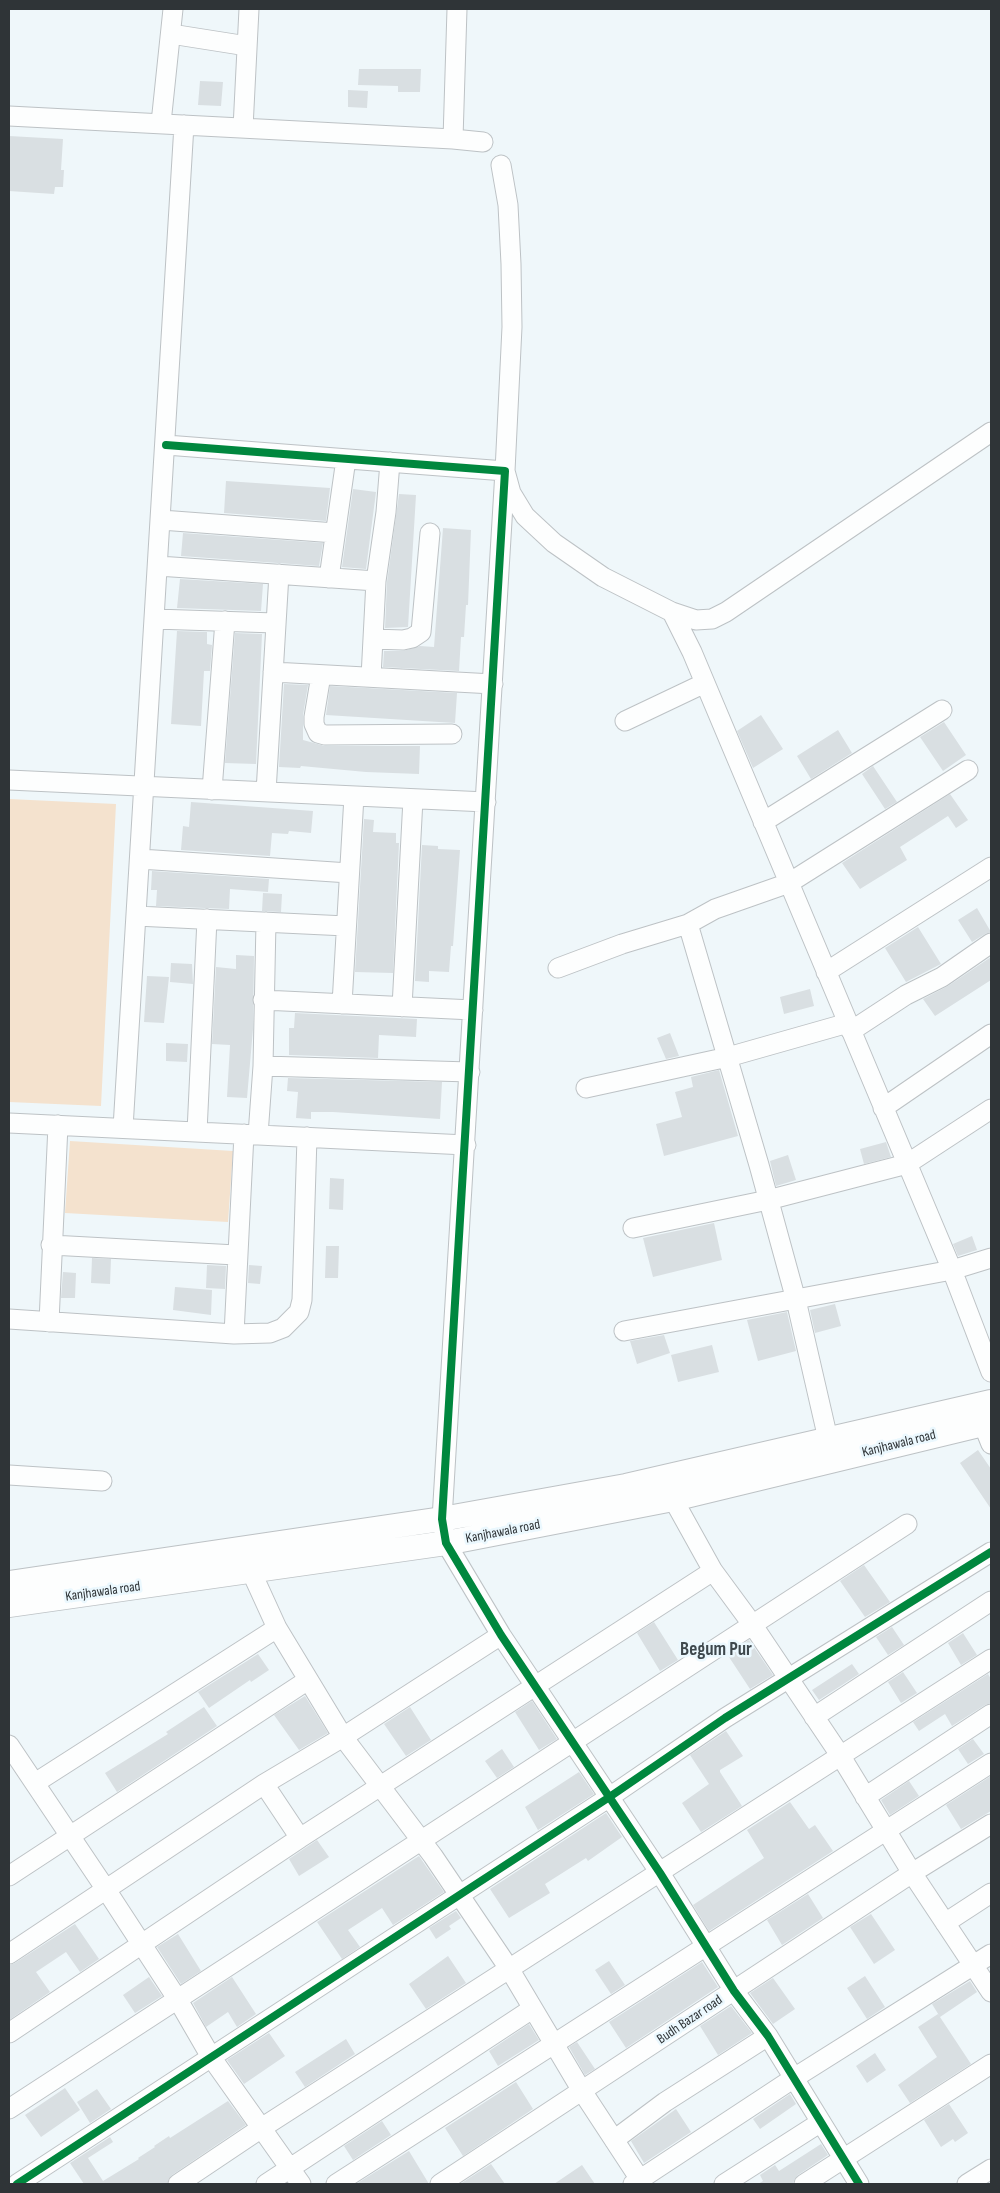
<!DOCTYPE html>
<html>
<head>
<meta charset="utf-8">
<style>
  body { margin:0 }
  #map { position:relative; width:1000px; height:2193px; overflow:hidden; background:#eff7fa; font-family:"Sofia Sans Condensed",sans-serif }
  canvas { display:block }
  .frame { position:absolute; inset:0; border:10px solid #2f3437; pointer-events:none }
</style>
</head>
<body>
<div id="map">
<canvas width="1000" height="2193"></canvas>
<div class="frame"></div>
</div>
<script>
const c = document.querySelector('canvas').getContext('2d');
c.lineJoin = 'round';
function fill(path, color) {
  c.fillStyle = color;
  c.fill(path, 'evenodd');
}
function poly(rows) {
  const path = new Path2D();
  for (const r of rows) {
    path.moveTo(r[0], r[1]);
    for (let i = 2; i < r.length; i += 2) path.lineTo(r[i], r[i + 1]);
  }
  return path;
}
function trace(path, color, width, dash) {
  c.strokeStyle = color;
  c.lineWidth = width;
  c.lineCap = dash ? 'butt' : 'round';
  c.setLineDash(dash || []);
  c.stroke(path);
}
function write(font, color, halo, rows, align = 'center') {
  c.font = font + ' "Sofia Sans Condensed",sans-serif';
  c.lineWidth = 5;
  c.setLineDash([]);
  c.textBaseline = 'middle';
  c.strokeStyle = halo;
  c.fillStyle = color;
  for (const [text, x, y, turn = 0] of rows) {
    c.save();
    c.translate(x, y);
    c.rotate((+turn || 0) * Math.PI / 180);
    c.textAlign = isNaN(turn) ? turn : align;
    if (halo) c.strokeText(text, 0, 0);
    c.fillText(text, 0, 0);
    c.restore();
  }
}
fill(poly([
  [9,799,116,804,101,1106,9,1102],
  [70,1141,233,1151,228,1222,65,1213]
]), '#f4e2ce');
fill(poly([
  [359,69,421,69,420,92,398,92,398,86,358,85],
  [200,81,223,82,221,106,198,105],
  [348,90,368,91,367,108,348,107],
  [9,136,63,139,61,170,64,170,63,187,55,187,54,194,9,191],
  [226,481,330,488,326,521,224,513],
  [353,489,376,492,366,569,342,567],
  [399,494,416,495,408,627,385,628,387,582],
  [443,528,471,530,468,605,466,605,464,637,461,637,459,671,383,667,384,651,403,651,420,646,434,647],
  [183,533,323,543,319,566,181,556],
  [180,579,263,584,261,611,177,608],
  [177,631,207,632,207,644,212,645,210,671,204,671,201,726,171,724],
  [235,633,262,634,256,764,225,763],
  [284,684,308,685,303,715,303,740,325,746,420,746,419,774,366,772,301,766,300,768,279,767],
  [330,686,457,693,455,723,326,715],
  [761,715,783,749,753,768,737,731],
  [944,722,966,755,943,771,920,737],
  [838,730,852,753,811,779,797,756],
  [873,766,897,802,885,809,862,774],
  [950,794,968,820,956,828,948,816,900,847,907,860,860,889,842,863],
  [191,802,313,811,311,833,289,831,288,834,272,833,270,856,181,850,183,826,189,827],
  [364,819,374,820,373,832,396,833,396,843,399,843,393,973,355,972],
  [422,845,438,846,438,849,460,850,453,946,451,946,449,972,429,971,429,982,415,981],
  [152,871,269,879,268,892,230,889,229,909,156,906,157,890,151,890],
  [263,893,282,894,281,912,262,911],
  [977,908,991,932,985,934,972,942,958,920],
  [918,927,941,964,906,982,885,948],
  [236,955,254,956,253,1029,247,1098,227,1097,230,1045,212,1044,216,967,236,969],
  [991,957,991,980,935,1016,923,999,948,986],
  [171,963,192,964,193,984,170,982],
  [147,976,169,977,164,1023,144,1022],
  [810,989,814,1006,784,1014,780,997],
  [295,1013,417,1019,416,1037,379,1035,378,1058,289,1055,289,1028,294,1028],
  [670,1033,679,1056,666,1059,657,1038],
  [166,1043,188,1044,187,1062,166,1061],
  [719,1070,738,1136,664,1156,656,1124,682,1117,675,1092,693,1087,691,1077],
  [288,1078,442,1082,440,1119,333,1112,311,1112,311,1119,296,1118,298,1092,287,1091],
  [886,1142,891,1157,864,1164,860,1149],
  [788,1155,796,1180,776,1186,770,1161],
  [330,1178,344,1179,343,1210,329,1209],
  [714,1223,722,1260,653,1277,643,1238],
  [972,1236,977,1250,958,1256,953,1244],
  [326,1246,339,1246,338,1278,325,1278],
  [92,1258,111,1259,110,1284,91,1283],
  [207,1265,226,1266,225,1289,206,1288],
  [249,1265,262,1266,260,1284,248,1283],
  [63,1272,76,1273,75,1298,61,1298],
  [175,1287,212,1290,211,1315,173,1310],
  [835,1304,841,1326,815,1333,810,1310],
  [787,1312,796,1351,758,1361,747,1320],
  [664,1335,670,1353,637,1364,630,1341],
  [712,1345,719,1372,678,1382,671,1355],
  [978,1450,991,1469,991,1509,960,1463],
  [864,1565,890,1602,865,1617,840,1581],
  [654,1622,678,1660,660,1671,637,1633],
  [892,1627,904,1645,888,1655,876,1637],
  [963,1633,977,1655,961,1665,948,1643],
  [749,1640,773,1675,750,1689,727,1654],
  [258,1654,269,1670,251,1682,250,1680,209,1708,198,1692],
  [852,1664,859,1674,819,1700,812,1690],
  [903,1672,917,1693,901,1703,888,1682],
  [988,1674,991,1679,991,1703,985,1705,952,1726,945,1714,919,1731,913,1722],
  [305,1696,328,1733,299,1750,274,1715],
  [532,1701,557,1739,539,1750,515,1712],
  [204,1707,217,1726,117,1792,105,1773,168,1734,166,1732],
  [410,1707,431,1740,406,1756,384,1724],
  [726,1731,743,1756,720,1770,720,1772,742,1806,701,1832,682,1803,709,1784,690,1755],
  [973,1739,984,1754,968,1764,958,1749],
  [502,1749,514,1767,497,1778,485,1761],
  [579,1772,594,1794,538,1830,525,1807],
  [991,1776,991,1811,961,1829,946,1805],
  [909,1781,919,1796,890,1815,881,1800],
  [790,1802,809,1829,815,1825,833,1851,709,1931,693,1905,764,1858,747,1830],
  [606,1813,622,1837,588,1861,586,1858,545,1884,550,1893,509,1918,490,1889],
  [317,1840,329,1857,299,1876,289,1859],
  [419,1856,444,1892,393,1925,382,1908,348,1930,360,1947,342,1959,317,1922],
  [808,1894,823,1918,782,1945,767,1920],
  [456,1911,461,1918,449,1926,451,1929,436,1939,429,1928],
  [871,1914,895,1950,874,1964,850,1927],
  [75,1924,99,1959,80,1972,66,1952,36,1972,50,1992,9,2020,9,1965,15,1963],
  [178,1934,201,1971,181,1984,157,1947],
  [448,1956,466,1983,426,2009,409,1984],
  [609,1961,625,1985,611,1994,595,1970],
  [702,1962,718,1987,626,2048,609,2022],
  [865,1976,885,2007,867,2019,847,1988],
  [149,1977,162,1996,135,2013,123,1995],
  [232,1977,256,2014,237,2027,228,2012,206,2027,193,2003],
  [773,1978,795,2009,773,2024,750,1993],
  [970,1981,977,1992,940,2017,932,2004],
  [731,2006,752,2033,718,2055,700,2026],
  [938,2014,971,2064,910,2103,898,2085,937,2057,918,2027],
  [529,2024,539,2040,498,2066,489,2051],
  [269,2033,285,2056,244,2084,227,2060],
  [346,2039,355,2054,305,2087,295,2072],
  [577,2042,595,2069,585,2075,569,2047],
  [875,2053,886,2070,867,2083,856,2066],
  [516,2082,533,2109,463,2156,445,2128],
  [65,2088,80,2110,41,2137,25,2115],
  [97,2089,111,2109,90,2123,77,2102],
  [790,2094,796,2104,760,2129,753,2119],
  [228,2101,246,2125,172,2175,167,2184,84,2184,70,2163,110,2137,113,2142,88,2158,103,2181,139,2159,138,2158,155,2147,154,2146,169,2136,170,2138],
  [949,2104,968,2133,955,2142,953,2139,941,2147,924,2120],
  [676,2109,691,2132,644,2163,631,2141],
  [382,2121,391,2135,353,2160,344,2146],
  [821,2144,828,2155,798,2175,792,2184,758,2184,763,2181,760,2175,775,2165,779,2171],
  [409,2151,429,2184,356,2184],
  [491,2164,505,2184,460,2184],
  [582,2165,595,2184,554,2184]
]), '#d9dfe2');
const minor = poly([
  [171,34,247,46],
  [9,116,453,139,483,142],
  [161,123,173,9],
  [243,128,249,9],
  [453,139,457,9],
  [501,165,508,205,511,264,512,327,505,471,511,493,525,516,554,543,603,577,672,612,696,620,712,619,726,612,991,432],
  [166,445,505,471,442,1519,446,1543,501,1635,660,1873,734,1991,768,2036,859,2184],
  [161,520,335,533],
  [158,566,376,581],
  [329,578,346,459],
  [672,612,692,652,952,1270,991,1372],
  [155,619,275,623],
  [373,639,403,640,412,638,421,632,430,533],
  [273,672,493,684],
  [321,675,314,717,314,724,318,733,325,735,452,734],
  [371,677,376,581,386,512,390,462],
  [625,721,705,683],
  [9,780,486,802],
  [212,790,225,621],
  [266,792,279,574],
  [763,822,942,710],
  [140,859,349,873],
  [136,916,346,926],
  [688,924,759,1165,796,1300,828,1439],
  [558,968,622,944,688,924,715,909,789,883,968,770],
  [826,972,991,867],
  [263,1000,473,1010],
  [342,1004,354,796],
  [402,1007,413,799],
  [851,1031,906,995,942,977,991,943],
  [263,1066,470,1072],
  [586,1088,728,1057,848,1023],
  [883,1108,991,1034],
  [9,1123,466,1145],
  [123,1128,184,125],
  [197,1132,207,919],
  [258,1135,263,1066,266,922],
  [633,1228,768,1200,907,1164,991,1109],
  [51,1245,236,1255],
  [9,1319,234,1334,270,1333,283,1328,299,1312,302,1300,307,1137],
  [49,1322,58,1125],
  [624,1331,952,1270,991,1258],
  [234,1334,244,1134],
  [983,1424,991,1444],
  [9,1475,102,1481],
  [669,1486,673,1499,713,1571,752,1624,840,1755,912,1873,991,1992],
  [251,1571,277,1628,343,1737,433,1856,510,1970,582,2091,643,2184],
  [814,1717,991,1601],
  [9,1745,105,1888,178,2000,211,2057,301,2184],
  [35,1783,277,1628],
  [264,1784,300,1838,713,1571],
  [865,1797,991,1714],
  [9,1876,308,1680],
  [945,1923,991,1893],
  [9,1954,264,1784,343,1737,501,1635],
  [9,2033,300,1838],
  [9,2109,907,1524],
  [614,2140,665,2102,768,2036],
  [17,2184,608,1798,725,1718,991,1552],
  [178,2184,263,2127,991,1659],
  [266,2184,532,2009],
  [336,2184,991,1763],
  [440,2184,912,1873,991,1824],
  [633,2184,794,2078,991,1954],
  [724,2184,821,2122],
  [804,2184,991,2064],
  [967,2184,991,2169]
]);
const major = poly([
  [9,1583,442,1519,626,1486,991,1402],
  [9,1605,446,1543,673,1499,991,1422]
]);
trace(minor, '#bdc2c5', 21);
trace(major, '#bdc2c5', 26);
trace(minor, '#fdfefe', 19);
trace(major, '#fdfefe', 24);
trace(poly([
  [166,445,505,471,442,1519,446,1543,501,1635,660,1873,734,1991,768,2036,859,2184],
  [17,2184,608,1798,725,1718,991,1552]
]), '#00873e', 8);
write('14px', '#2f3437', '#ebf8fe', [
  ["Kanjhawala road",899,1444,-14],
  ["Kanjhawala road",503,1532,-11],
  ["Kanjhawala road",103,1592,-8],
  ["Budh Bazar road",690,2020,-34]
]);
write('bold 19px', '#3e484d', '#ebf8fe', [
  ["Begum Pur",716,1650]
]);
</script>
</body>
</html>
